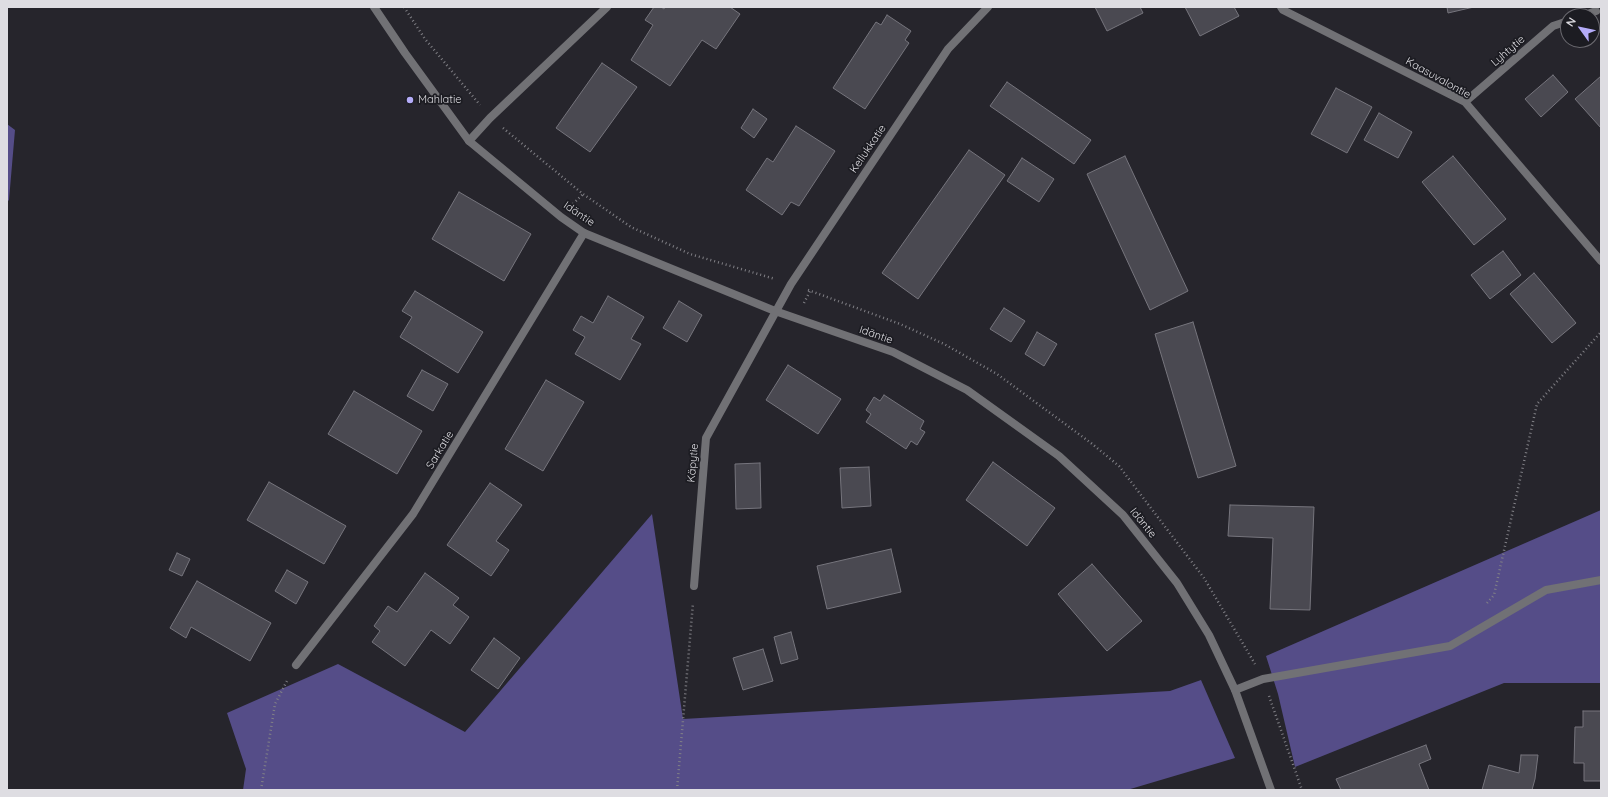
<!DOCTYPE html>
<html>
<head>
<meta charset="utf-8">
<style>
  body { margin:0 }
  #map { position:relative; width:1608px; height:797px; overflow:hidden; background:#26252c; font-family:Quicksand,sans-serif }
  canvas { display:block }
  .frame { position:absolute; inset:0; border:8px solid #dedde2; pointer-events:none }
  .north { position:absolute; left:1560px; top:8px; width:40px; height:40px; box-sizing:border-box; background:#1c1c22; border:1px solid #6a696f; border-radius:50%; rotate:303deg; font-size:11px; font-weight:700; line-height:16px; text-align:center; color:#dedde2 }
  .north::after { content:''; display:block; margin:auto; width:14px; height:18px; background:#b4acf9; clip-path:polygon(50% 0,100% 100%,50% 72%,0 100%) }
</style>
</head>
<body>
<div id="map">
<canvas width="1608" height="797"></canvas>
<div class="frame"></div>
<div class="north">N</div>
</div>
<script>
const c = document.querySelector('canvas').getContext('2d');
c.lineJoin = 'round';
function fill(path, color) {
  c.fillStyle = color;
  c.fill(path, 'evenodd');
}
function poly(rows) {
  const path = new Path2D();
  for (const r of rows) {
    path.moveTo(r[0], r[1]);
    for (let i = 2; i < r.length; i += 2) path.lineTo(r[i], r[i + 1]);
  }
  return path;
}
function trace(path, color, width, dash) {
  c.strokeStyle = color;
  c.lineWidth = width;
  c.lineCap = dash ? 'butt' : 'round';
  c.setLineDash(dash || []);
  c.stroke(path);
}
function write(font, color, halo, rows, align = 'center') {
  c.font = font + ' Quicksand,sans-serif';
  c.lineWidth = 3.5;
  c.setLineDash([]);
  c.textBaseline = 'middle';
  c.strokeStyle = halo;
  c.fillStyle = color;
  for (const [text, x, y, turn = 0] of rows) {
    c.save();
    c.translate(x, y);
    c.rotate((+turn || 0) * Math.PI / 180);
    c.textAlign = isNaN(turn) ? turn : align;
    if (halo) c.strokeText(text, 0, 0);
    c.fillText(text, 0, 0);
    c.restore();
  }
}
fill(poly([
  [7,124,15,130,9,200,7,202],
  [1601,510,1601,683,1504,683,1295,767,1278,694,1266,656],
  [652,514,683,719,1170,691,1201,680,1235,758,1127,790,243,790,246,769,227,713,338,664,465,732]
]), '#554d88');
const building = poly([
  [654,7,661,7,664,9,665,7,730,7,740,14,716,49,702,40,670,86,631,60,653,25,645,20,654,7],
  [1095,7,1140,7,1143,13,1107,31,1095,7],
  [1185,7,1234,7,1239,16,1200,36,1185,7],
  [1447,7,1474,7,1448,13,1447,7],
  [887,15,911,31,905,40,909,43,865,109,833,88,876,22,881,25,887,15],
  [602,63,637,87,590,152,556,128,602,63],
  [1553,75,1568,92,1541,117,1525,99,1553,75],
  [1601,76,1601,128,1575,99,1601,76],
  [1007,82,1091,140,1074,164,990,106,1007,82],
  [1336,88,1372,107,1347,153,1311,134,1336,88],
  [753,109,767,119,754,138,741,128,753,109],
  [1379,113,1412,132,1398,158,1364,140,1379,113],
  [796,126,835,151,799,206,791,202,782,215,746,190,767,158,773,162,796,126],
  [969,150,1005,175,918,299,882,273,969,150],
  [1125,156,1188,291,1150,310,1087,174,1125,156],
  [1453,156,1506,219,1474,245,1422,182,1453,156],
  [1022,158,1054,179,1039,202,1007,181,1022,158],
  [459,192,531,234,504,281,432,239,459,192],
  [1503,251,1521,275,1490,299,1471,275,1503,251],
  [1534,273,1576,323,1552,343,1510,294,1534,273],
  [415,291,483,332,458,373,400,337,412,317,402,311,415,291],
  [608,296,644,317,631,339,641,344,620,380,575,354,585,337,573,330,581,316,593,323,608,296],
  [679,301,702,315,687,342,663,328,679,301],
  [1004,308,1025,321,1011,342,990,329,1004,308],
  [1193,322,1236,466,1198,478,1155,334,1193,322],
  [1037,332,1057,344,1044,366,1025,354,1037,332],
  [788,365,841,399,818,434,766,400,788,365],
  [422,370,448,384,433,411,407,396,422,370],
  [546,380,584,402,543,471,505,449,546,380],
  [354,391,422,431,397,474,328,434,354,391],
  [884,395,924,421,920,429,925,432,917,445,911,441,906,449,866,422,871,414,866,410,874,397,880,401,884,395],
  [993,462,1055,508,1027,546,966,500,993,462],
  [760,463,761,508,736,509,735,464,760,463],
  [869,467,871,506,842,508,840,468,869,467],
  [269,482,346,526,324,564,247,520,269,482],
  [490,483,522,505,496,541,509,550,491,576,447,545,490,483],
  [1230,505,1314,507,1310,610,1270,609,1273,538,1228,536,1230,505],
  [891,549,901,592,827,609,817,566,891,549],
  [177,553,190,559,182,576,169,570,177,553],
  [1092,564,1142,621,1107,651,1058,594,1092,564],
  [287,570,308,582,296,604,275,591,287,570],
  [425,573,459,598,453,605,469,617,450,644,431,630,405,666,372,642,380,631,374,626,388,606,397,612,425,573],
  [197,581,271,623,250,661,191,627,186,638,170,628,197,581],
  [791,632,798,659,781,664,774,637,791,632],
  [494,638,520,658,498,689,471,670,494,638],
  [763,649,773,681,743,690,733,658,763,649],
  [1583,711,1601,711,1601,781,1584,781,1584,763,1574,763,1575,727,1583,727,1583,711],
  [1426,745,1431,759,1419,764,1429,790,1341,790,1336,779,1426,745],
  [1521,755,1538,755,1535,779,1532,790,1482,790,1489,765,1519,773,1521,755]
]);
fill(building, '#4a4951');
trace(building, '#76757d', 1);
trace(poly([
  [404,7,425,39,480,105],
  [503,128,583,194,631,227,690,254,775,279],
  [573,204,583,194],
  [808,290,900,324,944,344,997,374,1091,443,1119,466,1204,578,1255,664],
  [804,303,810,291],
  [1487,603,1494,595,1537,404,1601,332],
  [1269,696,1302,790],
  [261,790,275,704,288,679],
  [677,790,693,603]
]), '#818086', 2.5, [1, 3]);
trace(poly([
  [1235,690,1263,679,1450,646,1546,590,1601,580]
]), '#717175', 8);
trace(poly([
  [1281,7,1283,10,1465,102,1601,261],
  [1582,16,1596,11],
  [1465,102,1553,26,1568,21],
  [469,141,490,118,607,7],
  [694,586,706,438,791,284,948,49,988,7],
  [296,665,413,514,584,233]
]), '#717175', 8);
trace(poly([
  [374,7,405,53,469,141,561,217,584,233,775,311,893,352,967,390,1059,456,1123,515,1177,583,1209,635,1235,690,1271,790]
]), '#717175', 8);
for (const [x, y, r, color] of [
  [410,100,4,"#b4acf9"]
]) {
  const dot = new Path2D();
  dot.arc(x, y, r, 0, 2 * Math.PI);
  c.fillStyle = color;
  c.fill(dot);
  trace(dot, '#1c1c22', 1.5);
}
write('11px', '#dedde2', '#1c1c22', [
  ["Lyhtytie",1508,51,-41],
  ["Kaasuvalontie",1438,78,29],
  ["Kellukkatie",868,149,-56],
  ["Idäntie",579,214,34],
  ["Idäntie",876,335,19],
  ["Sarkatie",440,450,-59],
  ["Käpytie",693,463,-85],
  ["Idäntie",1143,523,51]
]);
write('11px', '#dedde2', '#1c1c22', [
  ["Mahlatie",418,100]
], 'left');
</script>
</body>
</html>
